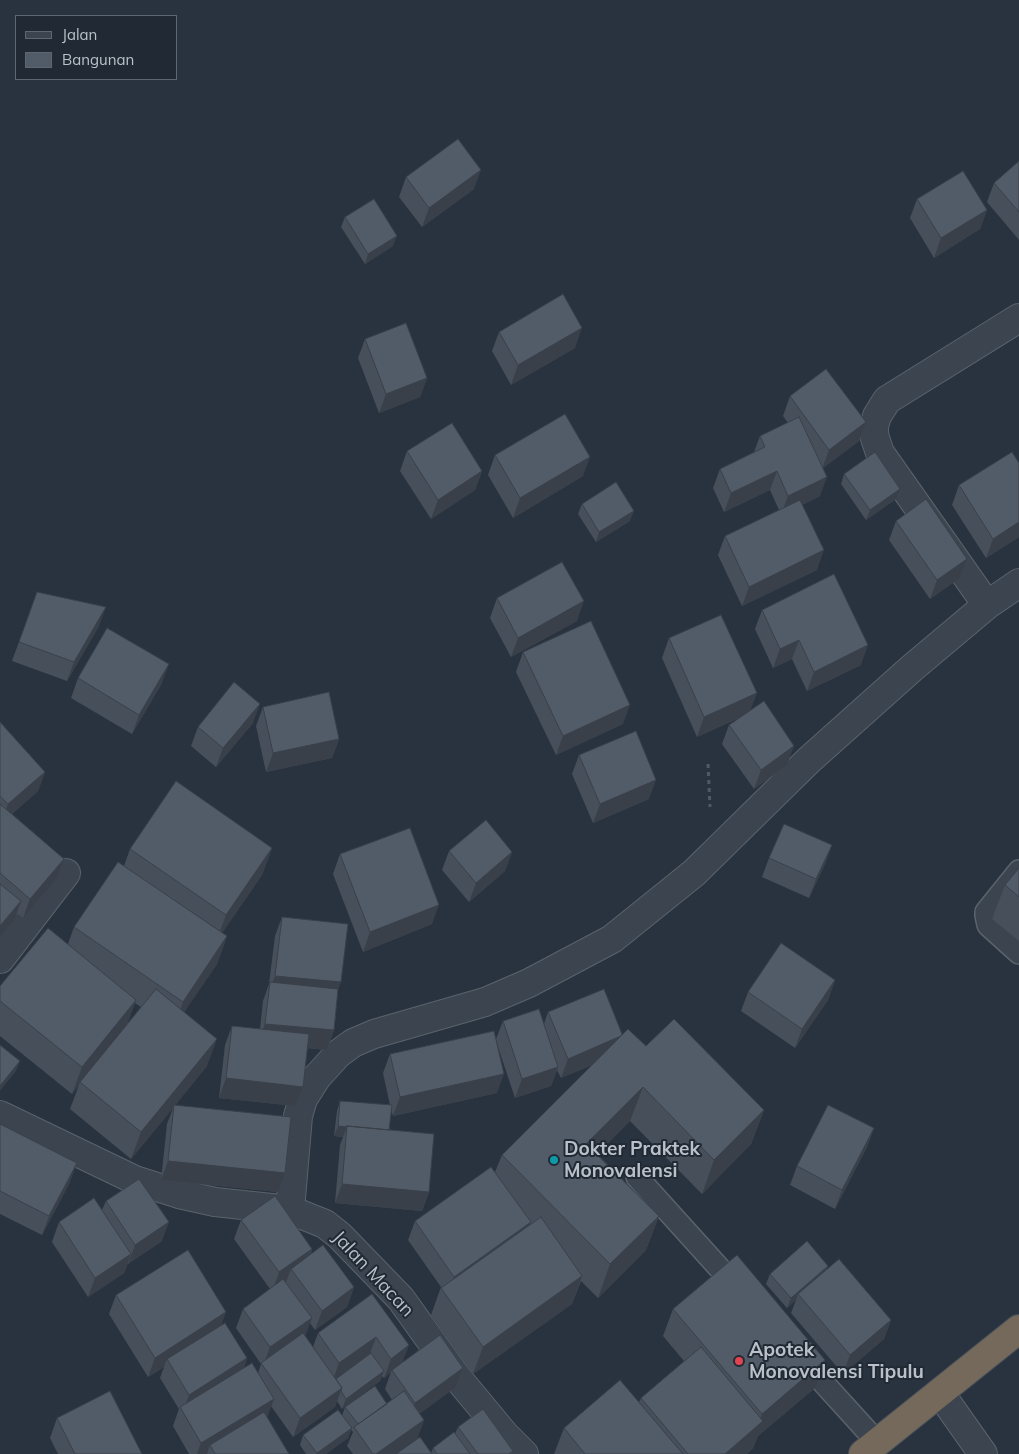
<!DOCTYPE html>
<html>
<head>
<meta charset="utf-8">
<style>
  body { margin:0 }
  #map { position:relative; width:1019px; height:1454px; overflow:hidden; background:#29333f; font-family:Mulish,sans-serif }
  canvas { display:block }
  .legend { position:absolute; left:15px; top:15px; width:162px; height:65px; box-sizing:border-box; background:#212a34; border:1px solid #5e6670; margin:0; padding:6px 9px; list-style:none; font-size:15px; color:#b9c0c9 }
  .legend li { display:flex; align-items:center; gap:10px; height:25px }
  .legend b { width:25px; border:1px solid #5e6670 }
</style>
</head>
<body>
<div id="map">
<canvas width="1019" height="1454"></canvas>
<ul class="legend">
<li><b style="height:6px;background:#3c454f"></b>Jalan</li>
<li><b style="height:14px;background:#525c69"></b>Bangunan</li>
</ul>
</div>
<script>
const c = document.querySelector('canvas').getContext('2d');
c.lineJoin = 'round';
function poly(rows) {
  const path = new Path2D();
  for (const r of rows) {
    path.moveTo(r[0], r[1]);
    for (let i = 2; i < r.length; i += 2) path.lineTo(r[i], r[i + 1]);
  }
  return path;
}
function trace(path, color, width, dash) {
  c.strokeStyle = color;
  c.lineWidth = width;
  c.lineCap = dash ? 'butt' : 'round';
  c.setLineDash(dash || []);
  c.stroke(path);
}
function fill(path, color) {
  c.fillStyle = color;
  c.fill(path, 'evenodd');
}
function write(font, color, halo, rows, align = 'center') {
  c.font = font + ' Mulish,sans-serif';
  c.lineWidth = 4;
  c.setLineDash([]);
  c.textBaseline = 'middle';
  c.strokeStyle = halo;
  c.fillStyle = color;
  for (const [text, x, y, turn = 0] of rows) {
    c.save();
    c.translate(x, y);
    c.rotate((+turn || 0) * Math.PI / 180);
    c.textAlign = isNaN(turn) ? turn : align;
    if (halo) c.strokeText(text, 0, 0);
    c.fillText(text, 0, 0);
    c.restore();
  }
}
const lane = poly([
  [1019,871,986,912,986,915,988,925,1019,953],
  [637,1177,740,1291],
  [799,1356,878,1443]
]);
const street = poly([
  [987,605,880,453,874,435,874,426,877,416,887,400,1019,318],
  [0,959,66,873],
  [0,1115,135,1180,179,1194,215,1202,290,1210,325,1224,340,1236,401,1299,456,1376,505,1435,524,1454],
  [290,1210,298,1116,303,1099,317,1077,338,1054,353,1043,374,1034,485,1002,529,983,612,939,694,873,809,760,912,668,987,605,1019,583],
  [940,1393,983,1454]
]);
const highway = poly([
  [863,1454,1019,1329]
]);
trace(lane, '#5a636c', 24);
trace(street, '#5a636c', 30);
trace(highway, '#475059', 30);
trace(poly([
  [708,764,710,807]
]), '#4b5d5f', 3, [4, 4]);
trace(lane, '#3c454f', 21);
trace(street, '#3c454f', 28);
trace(highway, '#74695a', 28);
fill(poly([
  [1019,161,1019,240,987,202,994,183],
  [406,177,474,189,422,227,399,197],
  [917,199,987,210,980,229,934,258,910,218],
  [345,217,393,246,365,264,341,227],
  [499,332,575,348,511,385,492,351],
  [365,339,427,378,420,397,379,413,358,358],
  [790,396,859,441,823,468,820,496,802,505,817,570,742,606,718,555,725,536,779,510,770,490,724,512,713,488,720,469,754,452,760,436,788,423,783,416],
  [407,451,482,471,475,490,431,519,400,471],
  [495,455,583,476,513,518,488,475],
  [1019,463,1019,537,986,558,952,505,959,485],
  [844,474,896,499,866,520,841,484],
  [582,504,630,521,596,542,578,514],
  [896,521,967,559,960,578,930,599,889,540],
  [37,592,99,626,67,681,12,661],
  [497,598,577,621,511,657,490,618],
  [762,610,861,665,807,691,792,659,773,668,755,629],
  [669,638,751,710,787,765,754,789,722,744,729,725,743,716,697,737,662,658],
  [523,652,623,724,556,755,516,672],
  [78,678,162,683,132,734,71,698],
  [263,707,339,739,332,758,266,772,256,726],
  [0,722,45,772,38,791,12,814,64,859,57,878,23,918,17,913,14,921,0,937],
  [253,723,216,767,191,746,198,727],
  [579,755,649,799,593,823,572,774],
  [832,845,825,864,809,898,762,877,769,858],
  [272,848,262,875,222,933,227,936,217,964,184,1012,207,1066,175,1105,278,1192,161,1180,167,1124,173,1108,131,1159,70,1109,79,1085,72,1094,0,1036,0,986,68,944,74,927,124,866,130,849],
  [135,1003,141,1007,127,1024],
  [449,851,512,852,505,871,469,902,442,870],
  [340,854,432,924,363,952,333,874],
  [1019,868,1019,941,992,919,1005,885],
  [282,917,338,991,334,1030,327,1050,307,1048,303,1087,296,1106,219,1098,225,1045,232,1026,260,1029,263,1001,269,984,275,936],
  [835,980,828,1000,795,1048,741,1011,748,992],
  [548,1012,622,1034,646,1046,764,1110,751,1144,702,1194,630,1121,597,1154,659,1216,646,1250,598,1298,581,1281,572,1304,473,1374,431,1315,441,1287,408,1240,415,1221,495,1172,502,1155,592,1065,561,1078,557,1070,551,1086,515,1098,497,1044,497,1093,393,1116,391,1109,389,1130,429,1192,422,1211,335,1203,340,1145,343,1137,334,1136,337,1111,340,1101,390,1105,383,1073,390,1054,496,1039,503,1021,544,1024],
  [0,1124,70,1182,42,1235,0,1214],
  [874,1128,867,1147,835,1209,790,1185,797,1166],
  [106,1201,162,1241,128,1264,128,1263,124,1273,88,1297,52,1242,59,1222,102,1210],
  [241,1220,312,1249,311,1254,354,1287,347,1307,315,1330,310,1323,305,1335,313,1347,318,1333,372,1294,403,1362,463,1368,456,1387,419,1414,424,1420,417,1439,396,1454,353,1454,347,1446,353,1432,351,1430,348,1438,326,1454,306,1454,300,1445,303,1435,342,1416,345,1407,387,1403,392,1400,385,1389,391,1372,384,1378,382,1376,380,1381,342,1409,337,1401,335,1407,293,1437,271,1406,267,1417,289,1454,189,1454,173,1426,179,1409,160,1378,164,1367,148,1377,109,1314,116,1295,221,1326,247,1358,244,1368,258,1373,261,1364,236,1328,243,1309,270,1289,234,1239],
  [828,1266,826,1270,891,1320,884,1339,843,1374,791,1313,796,1300,787,1308,766,1284,770,1274],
  [673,1309,825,1360,816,1387,758,1436,753,1448,747,1454,554,1454,564,1428,639,1402,641,1398,684,1361,663,1336],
  [57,1418,142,1454,58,1454,50,1438],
  [458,1427,512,1454,396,1454,431,1453,433,1448,455,1434]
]), '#474f5a');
fill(poly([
  [481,170,474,189,422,227,429,208],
  [987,210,980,229,934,258,941,238],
  [397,236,393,246,365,264,368,254],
  [582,328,575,348,511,385,518,365],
  [427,378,420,397,379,413,386,394],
  [866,422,859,441,822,469,829,450],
  [590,457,583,476,513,518,520,498],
  [482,471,475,490,431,519,438,500],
  [777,471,770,490,724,512,731,493],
  [827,477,820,496,781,515,788,496],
  [900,489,896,499,866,520,870,510],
  [634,511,630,521,596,542,599,532],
  [1019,522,1019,537,986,558,993,539],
  [824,550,817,570,742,606,749,587],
  [967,559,960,578,930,599,937,580],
  [584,601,577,621,511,657,518,638],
  [106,607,99,626,67,681,74,662],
  [799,640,792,659,773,668,780,649],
  [868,645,861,665,807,691,814,672],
  [169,664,162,683,132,734,139,715],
  [757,693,750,712,697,737,704,717],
  [260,704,253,723,216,767,223,748],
  [630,705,623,724,556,755,563,736],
  [339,739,332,758,266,772,273,753],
  [794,746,787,765,754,789,761,770],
  [45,772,38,791,1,824,8,804],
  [656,780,649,799,593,823,600,804],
  [832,845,825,864,809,898,816,879],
  [272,848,262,875,216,942,226,915],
  [512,852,505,871,469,902,476,883],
  [64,859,57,878,23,918,30,899],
  [21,901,14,921,0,937,0,926],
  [439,905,432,924,363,952,370,932],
  [227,936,217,964,173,1029,183,1002],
  [275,976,341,982,334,1001,269,992],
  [835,980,828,1000,795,1048,802,1029],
  [136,1000,126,1027,80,1082,79,1085,72,1094,82,1067],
  [265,1024,334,1030,327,1050,258,1043],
  [623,1035,616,1054,561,1078,568,1059],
  [217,1039,207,1066,174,1107,174,1105,173,1108,131,1159,141,1132],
  [20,1061,16,1071,0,1091,0,1086],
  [558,1067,551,1086,515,1098,522,1079],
  [504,1074,497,1093,393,1116,400,1097],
  [226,1078,303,1087,296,1106,219,1098],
  [643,1087,630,1121,574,1177,586,1144],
  [764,1110,751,1144,702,1194,714,1160],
  [338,1126,347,1127,343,1137,334,1136],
  [874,1128,867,1147,835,1209,842,1190],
  [168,1161,285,1173,278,1192,161,1180],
  [77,1163,70,1182,42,1235,49,1216],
  [342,1184,429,1192,422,1211,335,1203],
  [659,1216,646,1250,598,1298,610,1264],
  [169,1222,162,1241,128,1264,135,1245],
  [531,1222,524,1242,447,1296,454,1277],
  [312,1249,305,1268,291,1269,286,1282,272,1292,279,1272],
  [131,1254,124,1273,88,1297,95,1278],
  [828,1266,824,1276,798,1294,796,1300,787,1308,791,1298],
  [582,1276,572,1304,473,1374,483,1347],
  [354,1287,347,1307,315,1330,322,1311],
  [226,1312,219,1332,167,1359,164,1367,148,1377,155,1358],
  [312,1318,305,1337,263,1366,270,1347],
  [891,1320,884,1339,843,1374,850,1355],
  [376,1337,369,1356,332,1382,339,1363],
  [409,1345,402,1364,392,1370,391,1372,384,1378,391,1359],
  [247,1358,240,1378,183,1412,189,1395],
  [825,1360,816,1387,758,1436,753,1448,747,1454,725,1454,757,1426,762,1414],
  [463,1368,456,1387,408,1422,415,1403],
  [384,1371,380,1381,342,1409,346,1399],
  [342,1388,335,1407,293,1437,300,1418],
  [274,1399,267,1418,210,1445,207,1454,197,1454,201,1443],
  [424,1420,417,1439,396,1454,376,1454],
  [352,1428,348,1438,326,1454,316,1454]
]), '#39404a');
const building = poly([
  [458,139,481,170,429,208,406,177,458,139],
  [1019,161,1019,212,994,183,1019,161],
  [963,171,987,210,941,238,917,199,963,171],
  [374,199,397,236,368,254,345,217,374,199],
  [563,294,582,328,518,365,499,332,563,294],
  [406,323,427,378,386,394,365,339,406,323],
  [826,369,866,422,829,450,790,396,826,369],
  [565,414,590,457,520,498,495,455,565,414],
  [799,417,827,477,788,496,777,471,731,493,720,469,765,447,760,436,799,417],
  [452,423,482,471,438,500,407,451,452,423],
  [875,452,900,489,870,510,844,474,875,452],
  [1012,452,1019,463,1019,522,993,539,959,485,1012,452],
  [616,482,634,511,599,532,582,504,616,482],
  [926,499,967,559,937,580,896,521,926,499],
  [800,500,824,550,749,587,725,536,800,500],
  [562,562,584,601,518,638,497,598,562,562],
  [834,574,868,645,814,672,799,640,780,649,762,610,834,574],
  [37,592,106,607,74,662,19,642,37,592],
  [721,615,757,693,704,717,669,638,721,615],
  [591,621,630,705,563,736,523,652,591,621],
  [107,628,169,664,139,715,78,678,107,628],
  [234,682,260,704,223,748,198,727,234,682],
  [329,692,339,739,273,753,263,707,329,692],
  [764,701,794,746,761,770,729,725,764,701],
  [0,722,45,772,8,804,0,796,0,722],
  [636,731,656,780,600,804,579,755,636,731],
  [176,781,272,848,226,915,130,849,176,781],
  [0,804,64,859,30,899,0,873,0,804],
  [486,820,512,852,476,883,449,851,486,820],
  [784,824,832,845,816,879,769,858,784,824],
  [410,828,439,905,370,932,340,854,410,828],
  [118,862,227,936,183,1002,74,927,118,862],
  [1019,868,1019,897,1005,885,1019,868],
  [0,884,21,901,0,926,0,884],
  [282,917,348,924,341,982,275,976,282,917],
  [48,928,136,1000,82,1067,0,1001,0,986,48,928],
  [781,943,835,980,802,1029,748,992,781,943],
  [270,982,338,989,334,1030,265,1024,270,982],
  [156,989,217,1039,141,1132,80,1082,156,989],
  [604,989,622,1034,621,1036,568,1059,548,1012,604,989],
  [539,1009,558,1067,522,1079,503,1021,539,1009],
  [674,1019,764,1110,714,1160,643,1087,586,1144,659,1216,610,1264,502,1155,628,1029,646,1046,674,1019],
  [232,1026,309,1034,303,1087,226,1078,232,1026],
  [494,1031,504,1074,400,1097,390,1054,494,1031],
  [0,1045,20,1061,0,1086,0,1045],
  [340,1101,392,1105,389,1130,347,1126,347,1127,338,1126,340,1101],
  [174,1105,291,1117,285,1173,168,1161,174,1105],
  [828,1105,874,1128,842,1190,797,1166,828,1105],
  [0,1124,77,1163,49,1216,0,1191,0,1124],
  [347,1126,434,1134,429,1192,342,1184,347,1126],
  [491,1167,531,1222,454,1277,415,1221,491,1167],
  [139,1179,169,1222,135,1245,106,1201,139,1179],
  [275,1196,312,1249,279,1272,241,1220,275,1196],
  [94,1198,131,1254,95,1278,59,1222,94,1198],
  [541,1217,582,1276,483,1347,441,1288,541,1217],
  [807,1241,828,1266,791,1298,770,1274,807,1241],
  [323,1245,354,1287,322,1311,291,1269,323,1245],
  [188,1250,226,1312,155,1358,116,1295,188,1250],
  [737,1255,825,1360,762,1414,673,1309,737,1255],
  [839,1259,891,1320,850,1355,798,1294,839,1259],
  [283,1279,312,1318,270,1347,243,1309,283,1279],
  [372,1294,409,1345,391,1359,376,1337,339,1363,318,1333,372,1294],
  [225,1323,247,1358,189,1395,167,1359,225,1323],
  [303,1333,342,1388,300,1418,261,1363,303,1333],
  [440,1335,463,1368,415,1403,392,1370,440,1335],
  [701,1347,763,1421,725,1454,688,1454,641,1398,701,1347],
  [371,1353,384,1371,346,1399,341,1391,342,1388,336,1379,371,1353],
  [252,1363,274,1399,201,1443,180,1407,252,1363],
  [620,1380,683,1454,585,1454,564,1428,620,1380],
  [375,1386,387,1404,358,1424,345,1407,375,1386],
  [110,1391,142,1454,75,1454,57,1418,110,1391],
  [404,1391,424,1420,376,1454,373,1454,354,1427,404,1391],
  [483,1409,513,1451,509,1454,478,1454,458,1427,483,1409],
  [338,1410,352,1428,317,1453,303,1435,338,1410],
  [264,1412,289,1454,215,1454,210,1445,264,1412],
  [454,1432,470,1454,437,1454,433,1448,454,1432],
  [420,1437,432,1454,396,1454,420,1437]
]);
fill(building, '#525c69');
trace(building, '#39404a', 1);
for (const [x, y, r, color] of [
  [554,1160,5,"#0f9aa8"],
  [739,1361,5,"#e0444e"]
]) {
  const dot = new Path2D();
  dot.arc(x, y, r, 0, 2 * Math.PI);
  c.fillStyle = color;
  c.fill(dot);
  trace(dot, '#212a34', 2);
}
write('bold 19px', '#b9c0c9', '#212a34', [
  ["Dokter Praktek",564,1149],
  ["Monovalensi",564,1171],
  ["Apotek",749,1350],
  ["Monovalensi Tipulu",749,1372]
], 'left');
write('19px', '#b9c0c9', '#212a34', [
  ["Jalan Macan",373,1274,47]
]);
</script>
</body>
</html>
